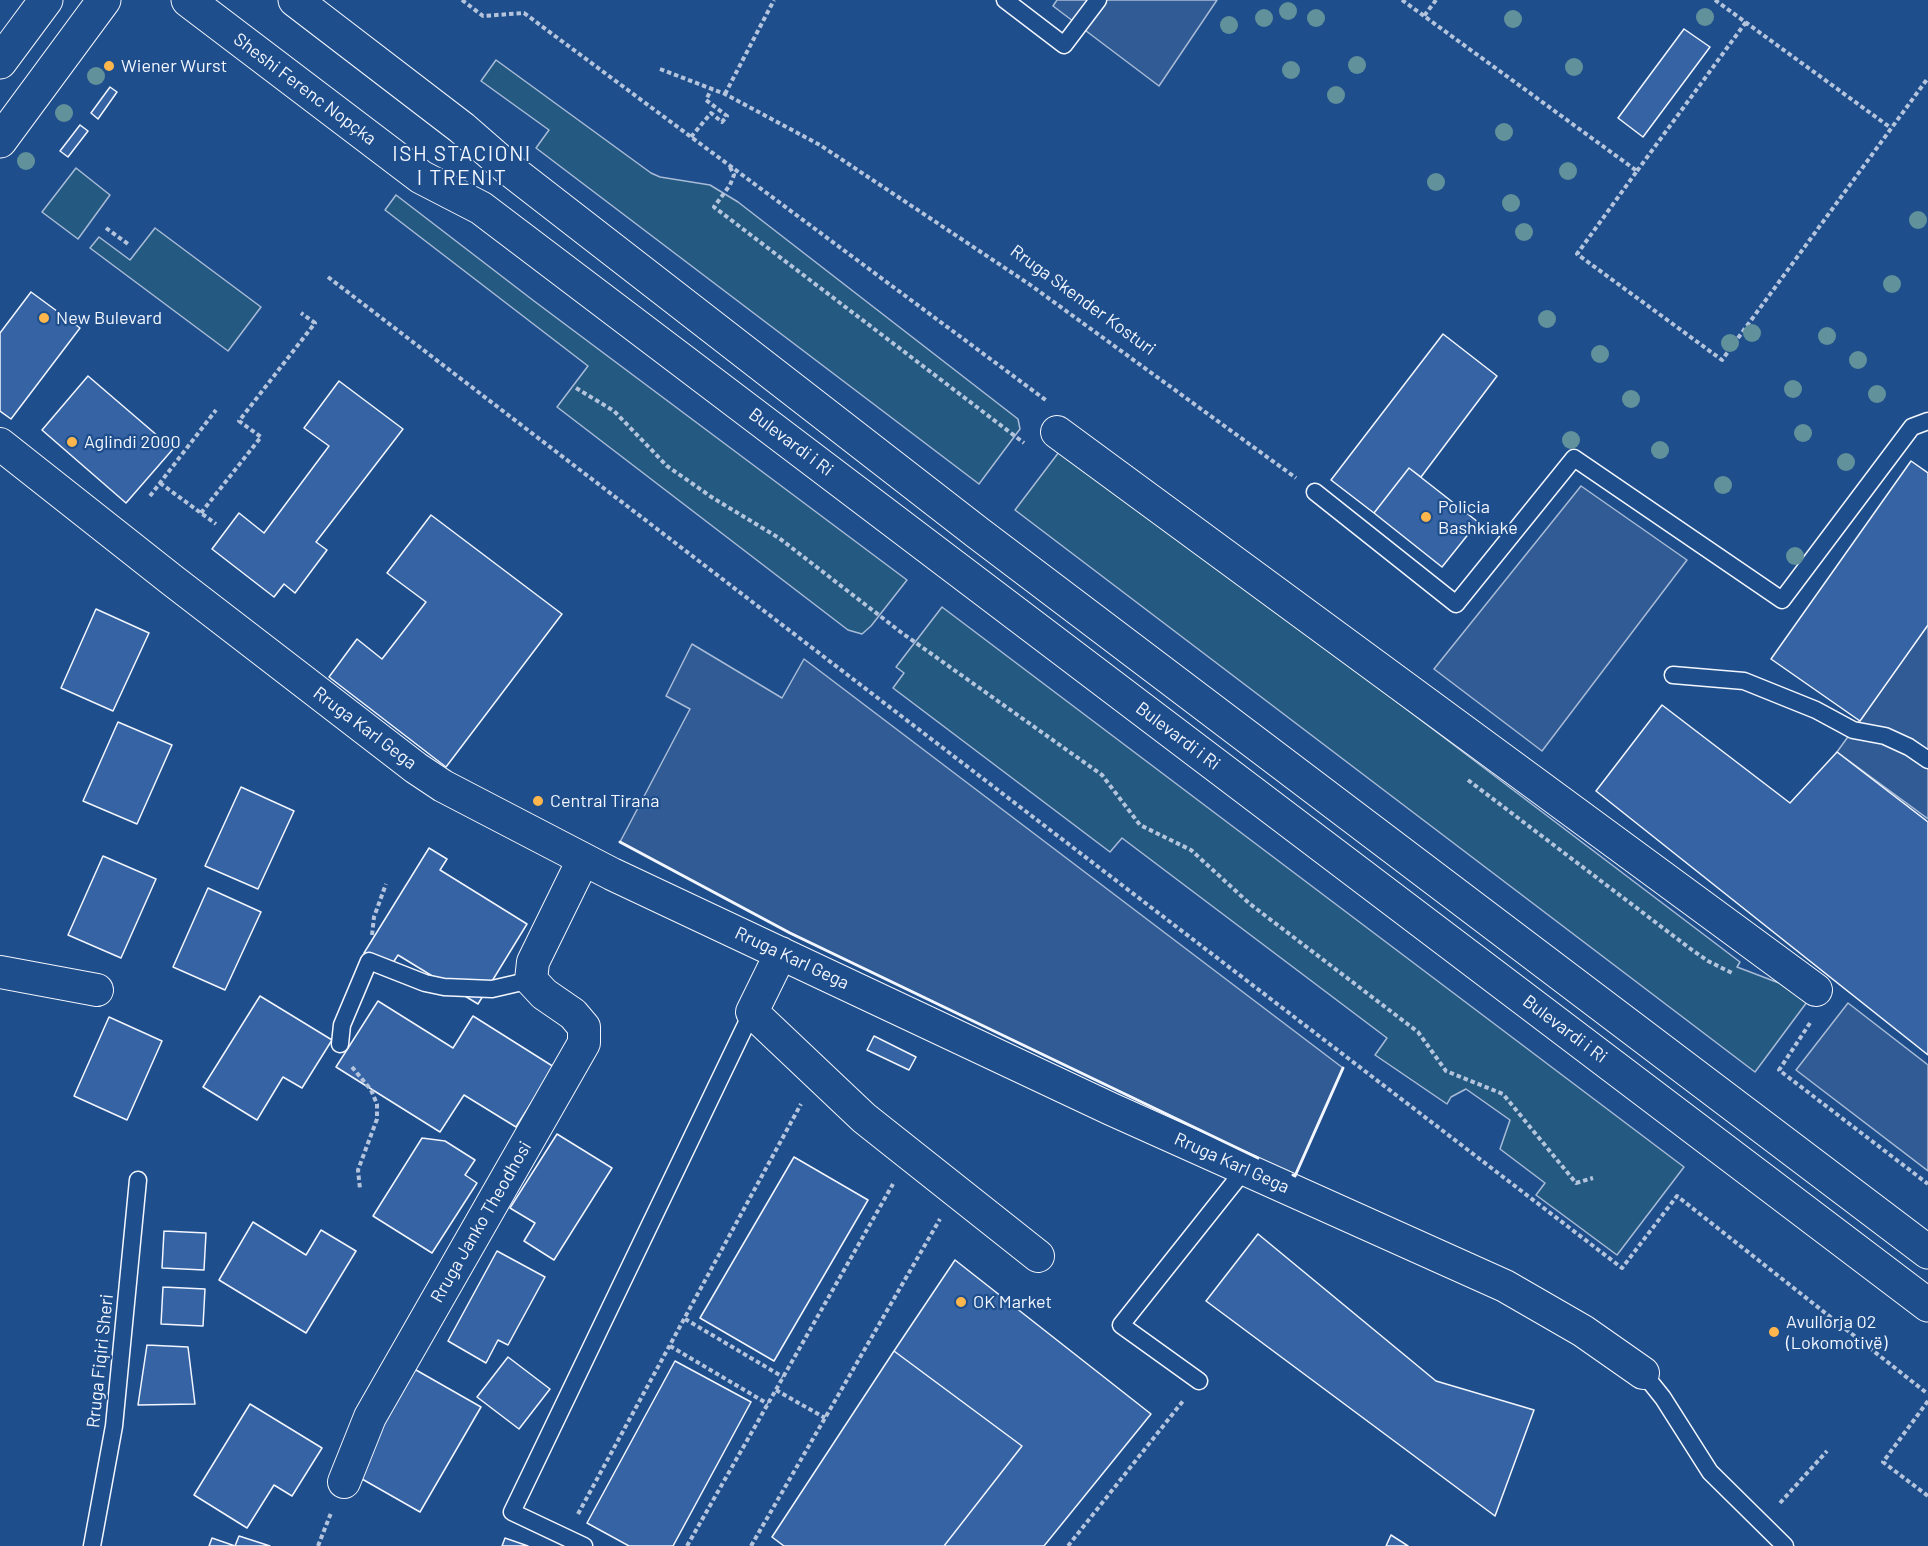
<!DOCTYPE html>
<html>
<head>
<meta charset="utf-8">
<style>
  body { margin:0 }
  canvas { display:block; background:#1f4e8c }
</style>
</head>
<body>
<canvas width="1928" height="1546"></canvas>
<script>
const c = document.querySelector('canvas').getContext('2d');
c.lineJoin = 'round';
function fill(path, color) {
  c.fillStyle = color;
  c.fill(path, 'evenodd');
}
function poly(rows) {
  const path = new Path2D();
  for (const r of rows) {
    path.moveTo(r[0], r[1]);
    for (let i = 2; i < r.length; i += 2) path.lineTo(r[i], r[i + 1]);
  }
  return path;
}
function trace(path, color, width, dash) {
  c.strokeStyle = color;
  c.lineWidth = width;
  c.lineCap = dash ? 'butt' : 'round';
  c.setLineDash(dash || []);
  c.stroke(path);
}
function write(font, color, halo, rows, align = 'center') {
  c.font = font + ' Barlow,sans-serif';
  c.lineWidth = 4.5;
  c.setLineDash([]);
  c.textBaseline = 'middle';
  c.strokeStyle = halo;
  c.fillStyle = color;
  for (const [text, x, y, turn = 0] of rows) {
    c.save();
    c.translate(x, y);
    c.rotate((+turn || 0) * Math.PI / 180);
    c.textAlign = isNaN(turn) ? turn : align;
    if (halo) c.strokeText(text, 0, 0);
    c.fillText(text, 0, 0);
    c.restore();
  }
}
const green = poly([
  [496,60,651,173,660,177,710,185,738,202,1018,419,1020,429,979,484,536,148,549,130,481,81,496,60],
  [76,168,110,195,78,239,42,212,76,168],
  [396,195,534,301,907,580,871,626,862,634,848,630,557,407,588,366,385,210,396,195],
  [155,228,261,307,228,351,90,248,99,237,130,260,155,228],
  [1062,448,1740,962,1737,967,1779,983,1807,1002,1755,1072,1015,510,1062,448],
  [942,607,1684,1167,1617,1255,1536,1195,1545,1183,1500,1149,1510,1120,1466,1089,1451,1097,1447,1104,1375,1055,1387,1038,1122,838,1110,852,893,688,904,673,896,667,942,607]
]);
fill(green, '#245a82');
trace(green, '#a8bbd7', 1.5);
const parking = poly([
  [1057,0,1217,0,1159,86,1053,6,1057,0],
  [1581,486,1687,560,1542,751,1434,669,1581,486],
  [1928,625,1928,819,1837,752,1928,625],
  [692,644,782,698,804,659,1343,1068,1295,1176,790,933,620,842,690,709,666,696,692,644],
  [1848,1003,1928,1065,1928,1171,1796,1070,1848,1003]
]);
fill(parking, '#305b95');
trace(parking, '#a8bbd7', 1.5);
const building = poly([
  [1684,29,1710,47,1643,137,1618,118,1684,29],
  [110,87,117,92,98,119,91,113,110,87],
  [80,125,88,131,68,157,60,151,80,125],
  [31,292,80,328,11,419,0,411,0,333,31,292],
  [1443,334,1497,376,1421,477,1409,468,1374,513,1331,480,1443,334],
  [88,376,173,449,126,503,42,430,88,376],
  [339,381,403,429,316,542,327,550,295,593,284,584,274,597,212,549,239,513,264,533,329,446,304,428,339,381],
  [1911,461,1928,473,1928,625,1860,721,1771,659,1911,461],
  [1409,468,1478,522,1442,567,1374,513,1409,468],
  [431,515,562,614,446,767,329,677,357,639,382,659,426,602,387,573,431,515],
  [96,609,149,633,113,711,61,688,96,609],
  [1662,705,1790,803,1837,752,1928,822,1928,1055,1596,791,1662,705],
  [118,722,172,745,137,824,83,801,118,722],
  [241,787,294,811,258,889,205,866,241,787],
  [429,848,447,859,440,870,527,924,478,1004,398,955,389,969,364,953,429,848],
  [103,856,156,879,121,958,68,935,103,856],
  [208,888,261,912,225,990,173,967,208,888],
  [260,996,332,1040,302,1088,283,1077,257,1120,203,1087,260,996],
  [378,1001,453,1048,473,1016,554,1067,516,1127,464,1095,440,1132,336,1067,378,1001],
  [109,1017,162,1041,127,1120,74,1096,109,1017],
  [874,1036,916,1057,909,1070,867,1050,874,1036],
  [557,1134,612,1168,554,1260,524,1241,535,1223,510,1208,557,1134],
  [422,1138,445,1141,475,1160,465,1175,477,1183,432,1253,373,1216,422,1138],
  [794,1157,868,1200,774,1361,700,1318,794,1157],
  [253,1222,306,1255,321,1230,356,1251,306,1333,219,1280,253,1222],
  [164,1231,206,1233,204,1270,162,1268,164,1231],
  [1258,1234,1436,1381,1534,1410,1495,1516,1206,1301,1258,1234],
  [497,1251,545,1277,508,1345,498,1340,486,1363,448,1341,497,1251],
  [955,1260,1151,1414,1044,1546,944,1546,1022,1446,894,1351,955,1260],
  [163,1287,205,1289,203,1326,161,1324,163,1287],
  [147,1345,188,1347,195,1404,138,1405,147,1345],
  [894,1351,1022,1446,944,1546,784,1546,772,1537,894,1351],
  [508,1357,550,1389,519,1429,477,1397,508,1357],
  [675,1361,751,1402,673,1546,629,1546,587,1523,675,1361],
  [409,1366,481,1407,420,1512,348,1471,409,1366],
  [250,1404,322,1448,292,1496,274,1485,247,1528,194,1495,250,1404],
  [1391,1535,1408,1546,1386,1546,1391,1535],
  [239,1536,270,1546,235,1546,239,1536],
  [212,1538,235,1546,209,1546,212,1538],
  [505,1538,528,1546,502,1546,505,1538]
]);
fill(building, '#3563a3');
trace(building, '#f2f6ff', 1.5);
const lane = poly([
  [1005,0,1064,45,1098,0],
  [1315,492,1456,604,1574,458,1782,600,1912,427,1928,421],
  [1673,675,1744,681,1816,710,1853,730,1885,736,1909,747,1928,760],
  [340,1044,342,1025,369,961,425,983,444,987,492,989,531,980],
  [1643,1373,1663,1398,1710,1472,1785,1546],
  [1199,1381,1121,1325,1245,1169],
  [92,1546,114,1426,138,1180],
  [584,1546,512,1512,752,1012]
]);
const street = poly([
  [1057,432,1816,990],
  [0,444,172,580,416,768,443,786,612,874,1111,1109,1505,1286,1583,1331,1643,1373],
  [781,953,752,1012,864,1118,1038,1256],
  [0,972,97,990],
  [344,1482,370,1417,584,1043,584,1027,573,1014,544,994,531,980,533,962,583,860]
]);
const secondary = poly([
  [188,0,421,177,481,208,1928,1305],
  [295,0,462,128,509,169,978,533,1928,1252]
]);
const primary = poly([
  [0,62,46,0],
  [0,141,104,0]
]);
trace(lane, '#f2f6ff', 19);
trace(street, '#f2f6ff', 34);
trace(secondary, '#f2f6ff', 35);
trace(primary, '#f2f6ff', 35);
trace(poly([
  [462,0,483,16,524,13,1047,401],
  [1402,0,1424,16],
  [1436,0,1424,16,1637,171,1577,254,1722,360,1928,78],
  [1715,0,1891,128],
  [660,69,725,94,820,145,1029,284,1296,478],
  [725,94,774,0],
  [691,137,711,113,722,122,727,116,706,100,712,88],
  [730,167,734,175,730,185,714,207,1024,443],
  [1637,171,1746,22],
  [106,228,128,244],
  [328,277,1622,1268,1677,1196,1928,1394],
  [576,388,614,411,667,466,713,498,779,538,902,633,1102,775,1140,825,1191,850,1250,904,1418,1032,1446,1071,1503,1094,1576,1183,1593,1178],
  [160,483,216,524],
  [150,496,216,410],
  [201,513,261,437,239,421,315,323,301,313],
  [1468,780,1692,950,1708,961,1732,973],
  [372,935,374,917,386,884],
  [1810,1023,1779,1070,1928,1184],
  [352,1067,371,1090,377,1104,377,1119,358,1170,360,1189],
  [685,1319,783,1377],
  [670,1346,768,1404],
  [776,1390,825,1418],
  [1928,1401,1883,1462,1928,1496],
  [1780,1503,1827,1451],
  [578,1514,801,1104],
  [318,1546,331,1513],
  [687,1546,893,1184],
  [751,1546,940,1219],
  [1068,1546,1183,1401]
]), '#b3c4dc', 4, [4.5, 3]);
trace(lane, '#1f4e8c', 16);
trace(street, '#1f4e8c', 32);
trace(secondary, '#1f4e8c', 33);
trace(primary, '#1f4e8c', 33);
trace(poly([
  [620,842,790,933,1258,1158],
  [1293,1175,1295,1176,1343,1068]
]), '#f2f6ff', 3);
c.fillStyle = '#61919a';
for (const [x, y] of [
  [1288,11],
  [1705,17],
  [1264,18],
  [1316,18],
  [1513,19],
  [1229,25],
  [1357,65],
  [1574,67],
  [1291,70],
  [96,76],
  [1336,95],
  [64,113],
  [1504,132],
  [26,161],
  [1568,171],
  [1436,182],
  [1511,203],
  [1918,220],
  [1524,232],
  [1892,284],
  [1547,319],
  [1752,333],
  [1827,336],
  [1730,343],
  [1600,354],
  [1858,360],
  [1793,389],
  [1877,394],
  [1631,399],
  [1803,433],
  [1571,440],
  [1660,450],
  [1846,462],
  [1723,485],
  [1795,556]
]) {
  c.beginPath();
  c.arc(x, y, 9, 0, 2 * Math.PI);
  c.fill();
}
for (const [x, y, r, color] of [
  [109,66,6,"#ffb74d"],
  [44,318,6,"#ffb74d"],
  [72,442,6,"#ffb74d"],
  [1426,517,6,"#ffb74d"],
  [538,801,6,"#ffb74d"],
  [961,1302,6,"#ffb74d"],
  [1774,1332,6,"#ffb74d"]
]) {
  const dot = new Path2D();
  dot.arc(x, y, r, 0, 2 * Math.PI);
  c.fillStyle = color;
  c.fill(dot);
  trace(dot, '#1f4e8c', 2);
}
write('18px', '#f2f6ff', '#1f4e8c', [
  ["Wiener Wurst",121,66],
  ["New Bulevard",56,318],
  ["Aglindi 2000",84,442],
  ["Policia",1438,507],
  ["Bashkiake",1438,528],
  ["Central Tirana",550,801],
  ["OK Market",973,1302],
  ["Avullorja 02",1786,1322],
  ["(Lokomotivë)",1786,1343]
], 'left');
write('18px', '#f2f6ff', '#1f4e8c', [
  ["Sheshi Ferenc Nopçka",305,89,37],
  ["Rruga Skender Kosturi",1083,300,36],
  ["Bulevardi i Ri",791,442,37],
  ["Rruga Karl Gega",365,728,37],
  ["Bulevardi i Ri",1178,736,37],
  ["Rruga Karl Gega",792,958,25],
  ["Bulevardi i Ri",1565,1029,37],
  ["Rruga Karl Gega",1232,1163,24],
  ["Rruga Janko Theodhosi",481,1222,-60],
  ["Rruga Fiqiri Sheri",100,1361,-84]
]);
c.letterSpacing = '1.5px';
write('21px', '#f2f6ff', '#1f4e8c', [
  ["ISH STACIONI",462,154],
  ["I TRENIT",462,178]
]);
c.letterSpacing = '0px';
</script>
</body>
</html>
